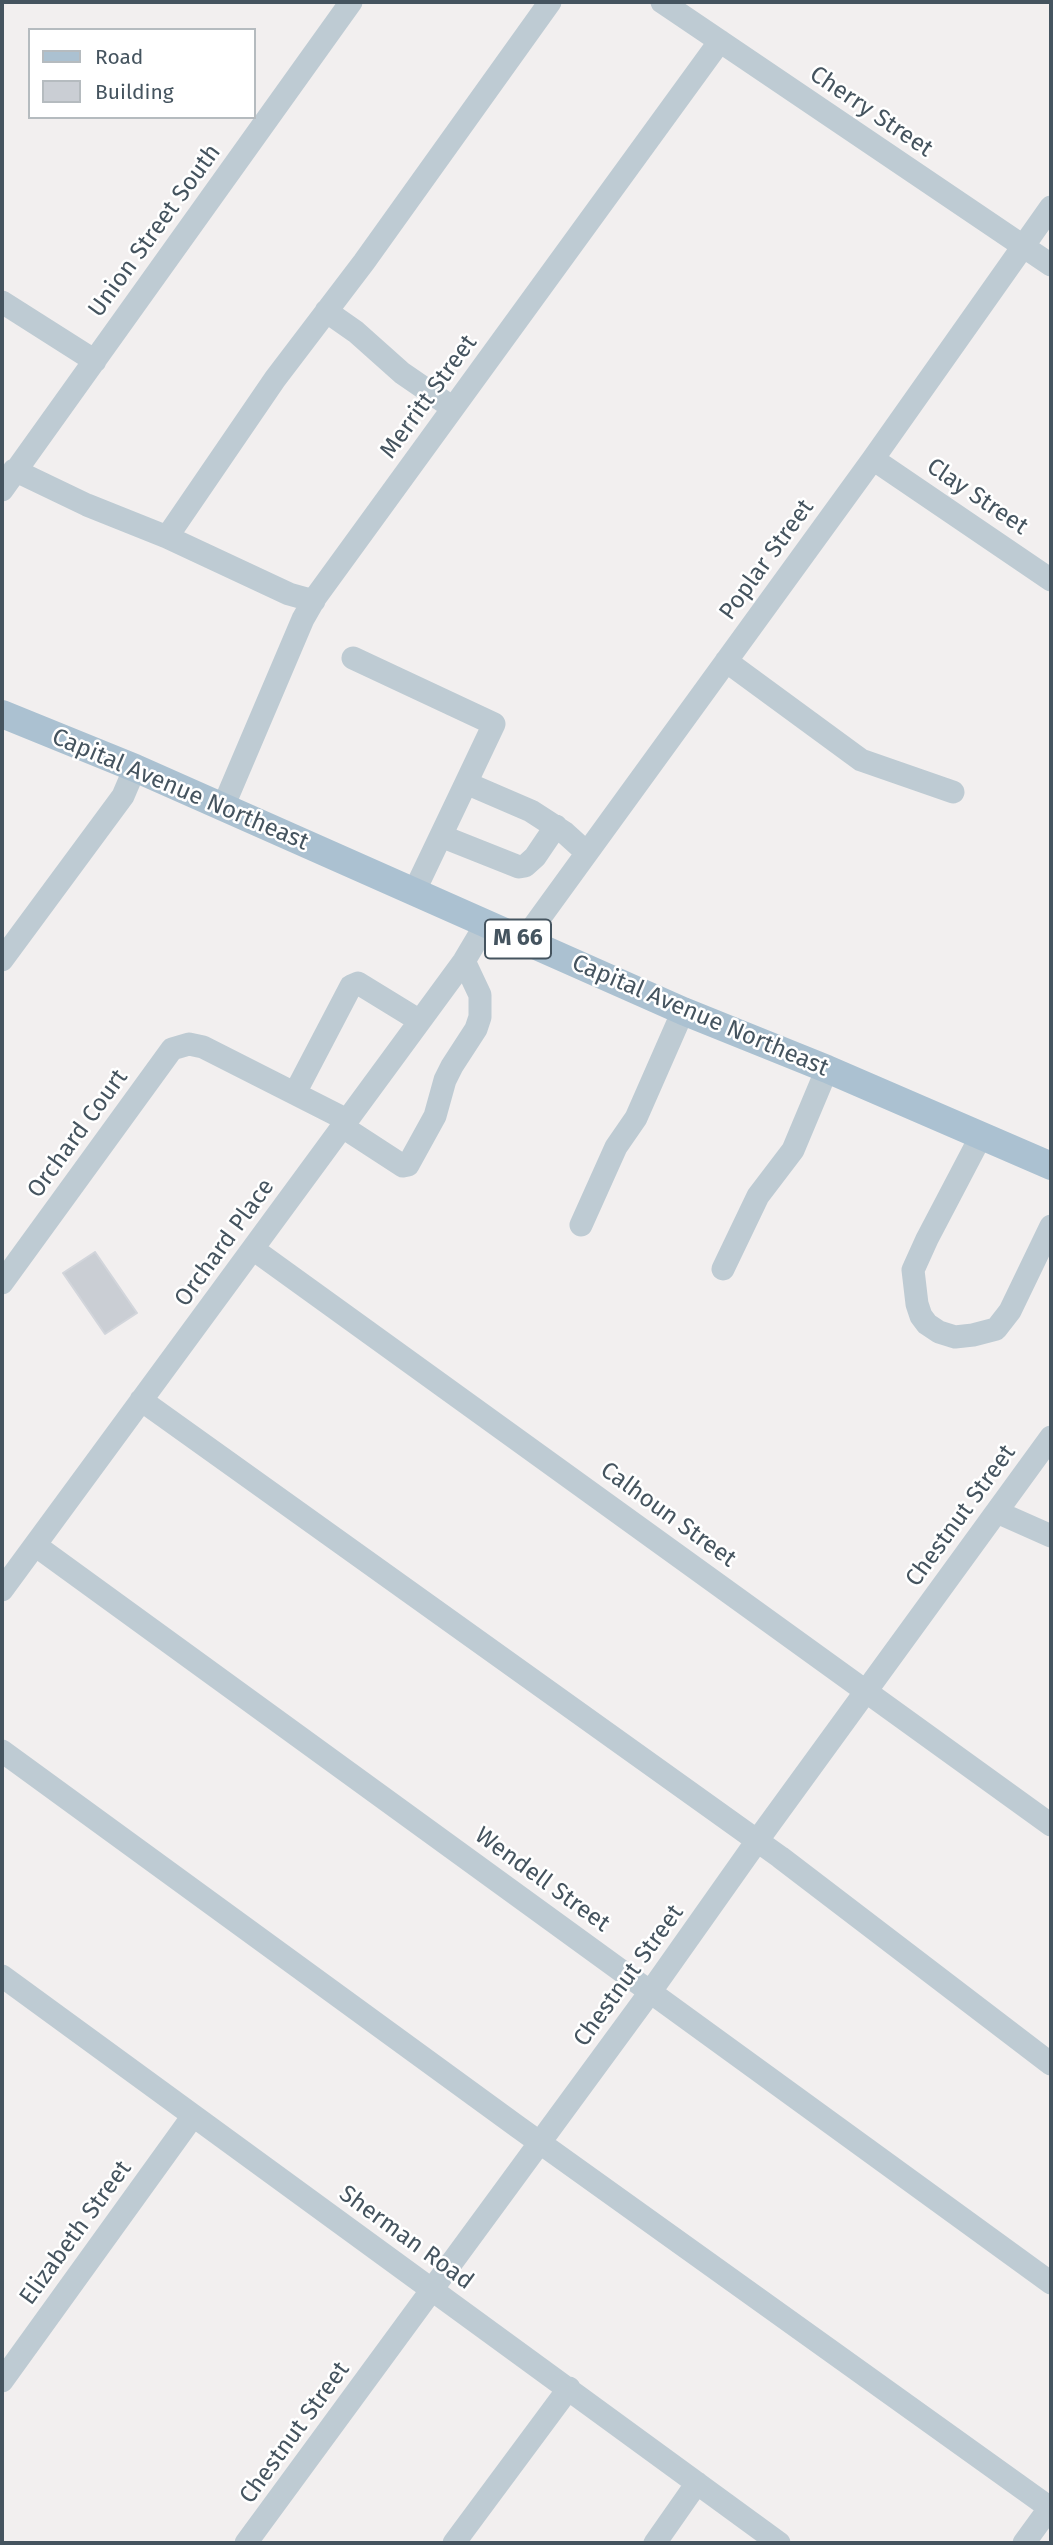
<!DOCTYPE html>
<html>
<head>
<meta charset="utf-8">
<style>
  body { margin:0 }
  #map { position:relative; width:1053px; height:2545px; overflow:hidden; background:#f2efef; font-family:"Fira Sans",sans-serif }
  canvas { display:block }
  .frame { position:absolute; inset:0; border:4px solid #45545f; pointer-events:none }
  .legend { position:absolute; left:28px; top:28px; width:228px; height:91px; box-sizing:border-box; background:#fff; border:2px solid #b5bbbf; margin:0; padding:9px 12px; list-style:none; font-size:21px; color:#45545f }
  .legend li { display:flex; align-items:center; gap:14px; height:35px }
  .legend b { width:35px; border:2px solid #b5bbbf }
</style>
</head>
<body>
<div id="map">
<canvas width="1053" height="2545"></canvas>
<div class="frame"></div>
<ul class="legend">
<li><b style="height:9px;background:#abc1d1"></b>Road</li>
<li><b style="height:19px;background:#caced4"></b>Building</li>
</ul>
</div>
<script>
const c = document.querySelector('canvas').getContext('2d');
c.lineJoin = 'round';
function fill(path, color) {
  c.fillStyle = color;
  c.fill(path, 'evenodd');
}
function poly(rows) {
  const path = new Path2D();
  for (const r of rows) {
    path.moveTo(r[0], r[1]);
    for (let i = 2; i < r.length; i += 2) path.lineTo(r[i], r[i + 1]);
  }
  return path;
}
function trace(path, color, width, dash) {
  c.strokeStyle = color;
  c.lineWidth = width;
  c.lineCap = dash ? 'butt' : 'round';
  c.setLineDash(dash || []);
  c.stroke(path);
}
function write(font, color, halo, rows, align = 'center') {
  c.font = font + ' "Fira Sans",sans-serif';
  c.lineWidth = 5;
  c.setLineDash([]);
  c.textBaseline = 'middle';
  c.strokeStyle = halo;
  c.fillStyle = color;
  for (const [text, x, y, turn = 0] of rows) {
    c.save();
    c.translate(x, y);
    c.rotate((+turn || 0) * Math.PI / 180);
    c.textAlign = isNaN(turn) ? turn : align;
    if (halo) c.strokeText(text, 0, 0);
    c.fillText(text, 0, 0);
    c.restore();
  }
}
const building = poly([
  [95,1252,137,1313,105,1334,63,1273,95,1252]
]);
fill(building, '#caced4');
trace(building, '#d2d5db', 2);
trace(poly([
  [662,2,1051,265],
  [2,302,95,361],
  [326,311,356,332,402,373,453,408],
  [873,459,1051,580],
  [14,470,87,505,167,537,275,379,364,262,550,2],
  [2,490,351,2],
  [167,537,289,594,314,601],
  [353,658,494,724,466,783],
  [726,661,861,760,953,792],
  [223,807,303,619,315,598,720,41],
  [441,836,519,867,525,866,535,857,556,826],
  [414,892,466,783,531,811,565,833,587,853],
  [523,941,873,459,1051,207],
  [2,960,123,796,135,768],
  [295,1093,351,986,358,983,420,1021],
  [343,1127,403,1166,408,1165,435,1116,445,1080,452,1066,476,1029,480,1017,480,995,464,961],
  [981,1136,927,1239,913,1270,917,1304,921,1316,927,1324,939,1332,955,1337,973,1335,996,1329,1010,1311,1051,1226],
  [581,1225,616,1147,636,1118,683,1011],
  [253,1249,1051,1825],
  [723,1269,758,1196,793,1150,827,1069],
  [2,1283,172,1049,189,1044,203,1047,347,1120],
  [141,1400,780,1857,1051,2064],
  [997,1512,1051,1536],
  [35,1545,1051,2283],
  [2,1590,420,1021,464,961,486,924],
  [2,1751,518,2127,1050,2508],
  [2,1976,779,2543],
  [2,2381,193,2116],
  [246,2543,651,1991,757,1841,1051,1437],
  [454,2543,569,2388],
  [655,2543,697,2483],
  [1024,2543,1051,2506]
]), '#becbd3', 23);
trace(poly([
  [2,714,135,768,683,1011,827,1069,1051,1166]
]), '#abc1d1', 28);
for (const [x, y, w] of [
  [518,939,66]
]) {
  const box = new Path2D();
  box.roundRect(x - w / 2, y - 19.5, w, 39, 5);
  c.fillStyle = '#fff';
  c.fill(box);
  trace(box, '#45545f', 2);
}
write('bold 23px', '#45545f', null, [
  ["M 66",518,939]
]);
write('24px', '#45545f', '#fff', [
  ["Cherry Street",871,112,34],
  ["Union Street South",155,231,-54],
  ["Merritt Street",429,397,-54],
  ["Clay Street",977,497,34],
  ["Poplar Street",767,560,-54],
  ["Capital Avenue Northeast",180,790,23],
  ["Capital Avenue Northeast",700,1016,23],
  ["Orchard Court",78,1134,-54],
  ["Orchard Place",225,1243,-54],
  ["Calhoun Street",668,1515,36],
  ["Chestnut Street",961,1516,-54],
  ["Wendell Street",542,1880,36],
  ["Chestnut Street",629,1976,-54],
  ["Elizabeth Street",76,2233,-54],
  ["Sherman Road",406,2238,36],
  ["Chestnut Street",295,2433,-54]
]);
</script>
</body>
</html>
